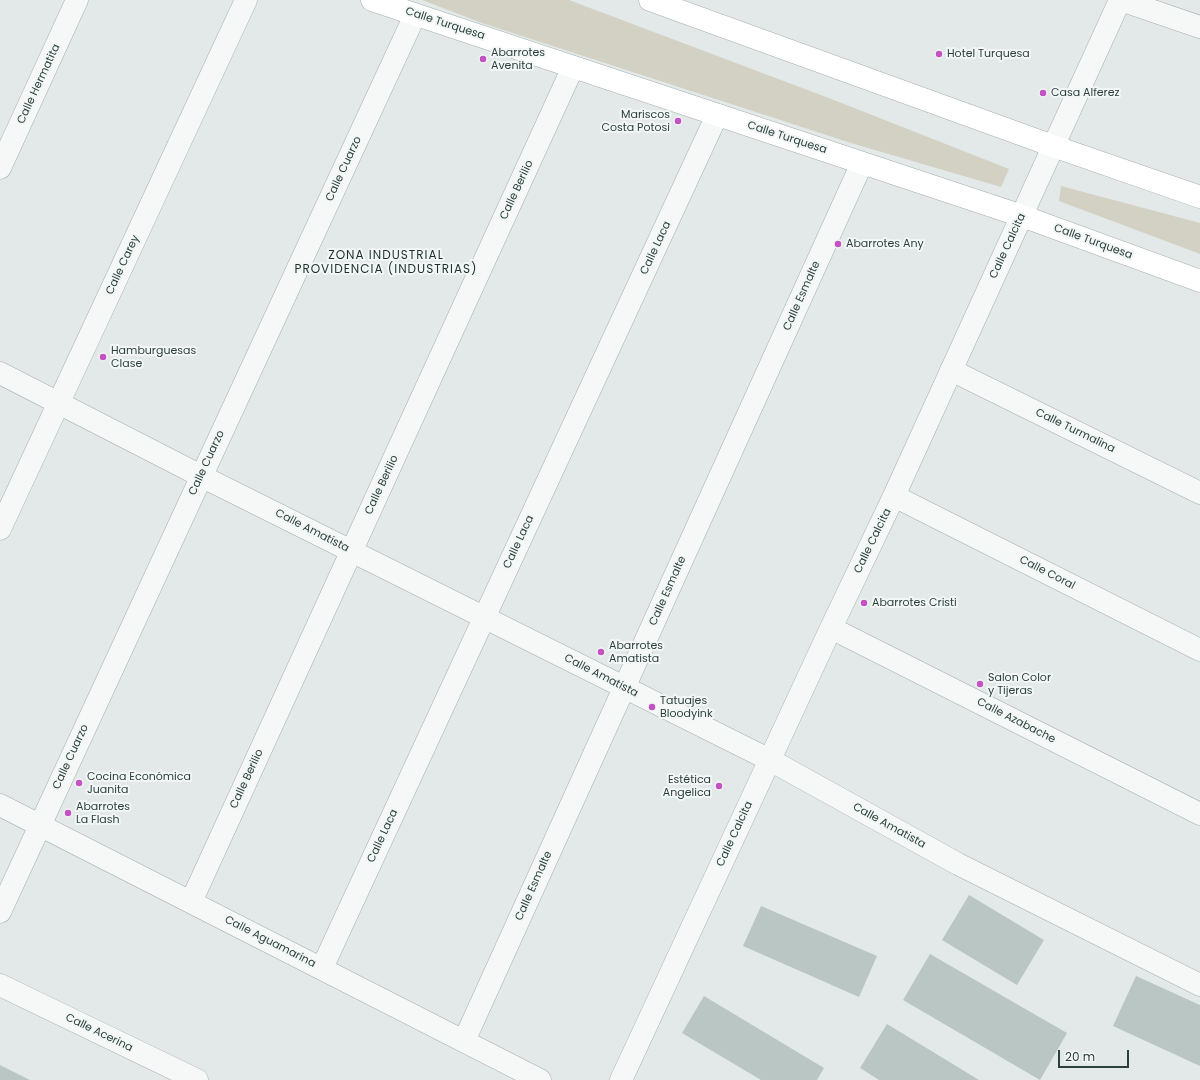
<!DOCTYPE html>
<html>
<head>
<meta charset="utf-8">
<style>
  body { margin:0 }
  #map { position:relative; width:1200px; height:1080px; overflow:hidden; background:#e2e9e8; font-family:Poppins,sans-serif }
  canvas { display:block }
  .scale { position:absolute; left:1058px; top:1050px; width:71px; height:18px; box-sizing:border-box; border:2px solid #2c403c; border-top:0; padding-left:5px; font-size:12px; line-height:14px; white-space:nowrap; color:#2c403c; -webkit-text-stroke:3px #f2f7f6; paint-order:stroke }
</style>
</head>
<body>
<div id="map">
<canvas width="1200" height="1080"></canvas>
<div class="scale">20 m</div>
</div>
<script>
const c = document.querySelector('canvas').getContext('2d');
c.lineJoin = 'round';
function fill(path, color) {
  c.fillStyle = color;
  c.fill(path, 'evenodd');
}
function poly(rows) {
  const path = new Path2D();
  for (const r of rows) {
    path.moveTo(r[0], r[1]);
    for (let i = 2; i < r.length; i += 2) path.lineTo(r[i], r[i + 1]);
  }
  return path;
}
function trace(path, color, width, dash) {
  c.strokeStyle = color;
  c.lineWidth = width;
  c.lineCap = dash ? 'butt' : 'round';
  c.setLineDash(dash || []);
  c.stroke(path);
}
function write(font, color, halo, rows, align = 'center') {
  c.font = font + ' Poppins,sans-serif';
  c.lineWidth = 4;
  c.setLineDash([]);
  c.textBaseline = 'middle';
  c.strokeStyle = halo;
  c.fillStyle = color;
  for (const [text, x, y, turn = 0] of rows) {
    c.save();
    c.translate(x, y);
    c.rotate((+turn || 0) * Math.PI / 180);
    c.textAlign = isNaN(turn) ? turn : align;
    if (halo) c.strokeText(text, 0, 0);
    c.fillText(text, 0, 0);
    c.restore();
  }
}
fill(poly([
  [422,0,569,0,834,100,1009,169,1001,187,851,143,482,23],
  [1061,186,1200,223,1200,254,1059,201]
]), '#d3d1c4');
fill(poly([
  [969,895,1044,940,1017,985,942,940],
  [761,906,877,956,859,997,743,946],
  [930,954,1067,1033,1040,1080,903,1000],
  [1136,976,1200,1005,1200,1066,1113,1026],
  [704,996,824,1068,817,1080,761,1080,682,1033],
  [887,1024,979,1080,879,1080,860,1068],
  [0,1065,30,1080,0,1080]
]), '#bac6c3');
const minor = poly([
  [1121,0,1200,27],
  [0,168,77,0],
  [951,370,1200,493],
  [0,373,201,476,770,760,958,864,1200,985],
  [894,496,1200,650],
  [0,529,246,0],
  [831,628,1200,814],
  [0,805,540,1080],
  [191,902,573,67],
  [0,912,415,15],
  [322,968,717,115],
  [0,985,197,1080],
  [464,1041,862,163],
  [621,1080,831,628,894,496,1120,0]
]);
const secondary = poly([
  [372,0,1022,216,1200,281],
  [650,0,1053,146,1200,197]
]);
trace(minor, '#a4b0ae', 23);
trace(secondary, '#a4b0ae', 23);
trace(minor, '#f5f8f7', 22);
trace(secondary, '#fff', 22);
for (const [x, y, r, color] of [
  [939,54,4,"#c452c2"],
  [483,59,4,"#c452c2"],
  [1043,93,4,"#c452c2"],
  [678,121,4,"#c452c2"],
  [838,244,4,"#c452c2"],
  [103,357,4,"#c452c2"],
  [864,603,4,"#c452c2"],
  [601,652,4,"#c452c2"],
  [980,684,4,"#c452c2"],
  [652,707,4,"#c452c2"],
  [79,783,4,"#c452c2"],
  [719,786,4,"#c452c2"],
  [68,813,4,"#c452c2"]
]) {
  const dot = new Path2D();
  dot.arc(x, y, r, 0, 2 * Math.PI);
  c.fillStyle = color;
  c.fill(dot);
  trace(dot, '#f2f7f6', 1.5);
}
write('11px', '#2c403c', '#f2f7f6', [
  ["Calle Turquesa",445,24,18],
  ["Calle Hermatita",39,84,-65],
  ["Calle Turquesa",787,138,18],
  ["Calle Cuarzo",344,169,-65],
  ["Calle Berilio",517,190,-65],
  ["Calle Turquesa",1093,242,20],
  ["Calle Calcita",1008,246,-65],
  ["Calle Laca",656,248,-65],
  ["Calle Carey",123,265,-65],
  ["Calle Esmalte",802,296,-66],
  ["Calle Turmalina",1075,431,26],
  ["Calle Cuarzo",207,463,-65],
  ["Calle Berilio",382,485,-65],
  ["Calle Amatista",312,531,27],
  ["Calle Calcita",873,541,-64],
  ["Calle Laca",519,542,-65],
  ["Calle Coral",1047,573,27],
  ["Calle Esmalte",668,591,-66],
  ["Calle Amatista",601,676,27],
  ["Calle Azabache",1016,721,27],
  ["Calle Cuarzo",71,757,-65],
  ["Calle Berilio",247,779,-65],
  ["Calle Amatista",889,826,29],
  ["Calle Calcita",735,834,-65],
  ["Calle Laca",383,836,-65],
  ["Calle Esmalte",534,886,-66],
  ["Calle Aguamarina",270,942,27],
  ["Calle Acerina",99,1033,26]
]);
write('11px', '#2c403c', '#f2f7f6', [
  ["Abarrotes",491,53],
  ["Avenita",491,66],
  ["Hotel Turquesa",947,54],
  ["Casa Alferez",1051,93],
  ["Mariscos",670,115,"right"],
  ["Costa Potosi",670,128,"right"],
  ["Abarrotes Any",846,244],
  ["Hamburguesas",111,351],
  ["Clase",111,364],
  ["Abarrotes Cristi",872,603],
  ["Abarrotes",609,646],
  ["Amatista",609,659],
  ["Salon Color",988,678],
  ["y Tijeras",988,691],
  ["Tatuajes",660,701],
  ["Bloodyink",660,714],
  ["Cocina Económica",87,777],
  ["Juanita",87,790],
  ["Estética",711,780,"right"],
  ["Angelica",711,793,"right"],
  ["Abarrotes",76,807],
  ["La Flash",76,820]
], 'left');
c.letterSpacing = '1px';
write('12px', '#1e312e', '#f2f7f6', [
  ["ZONA INDUSTRIAL",386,256],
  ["PROVIDENCIA (INDUSTRIAS)",386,270]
]);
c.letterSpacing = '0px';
</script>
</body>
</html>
